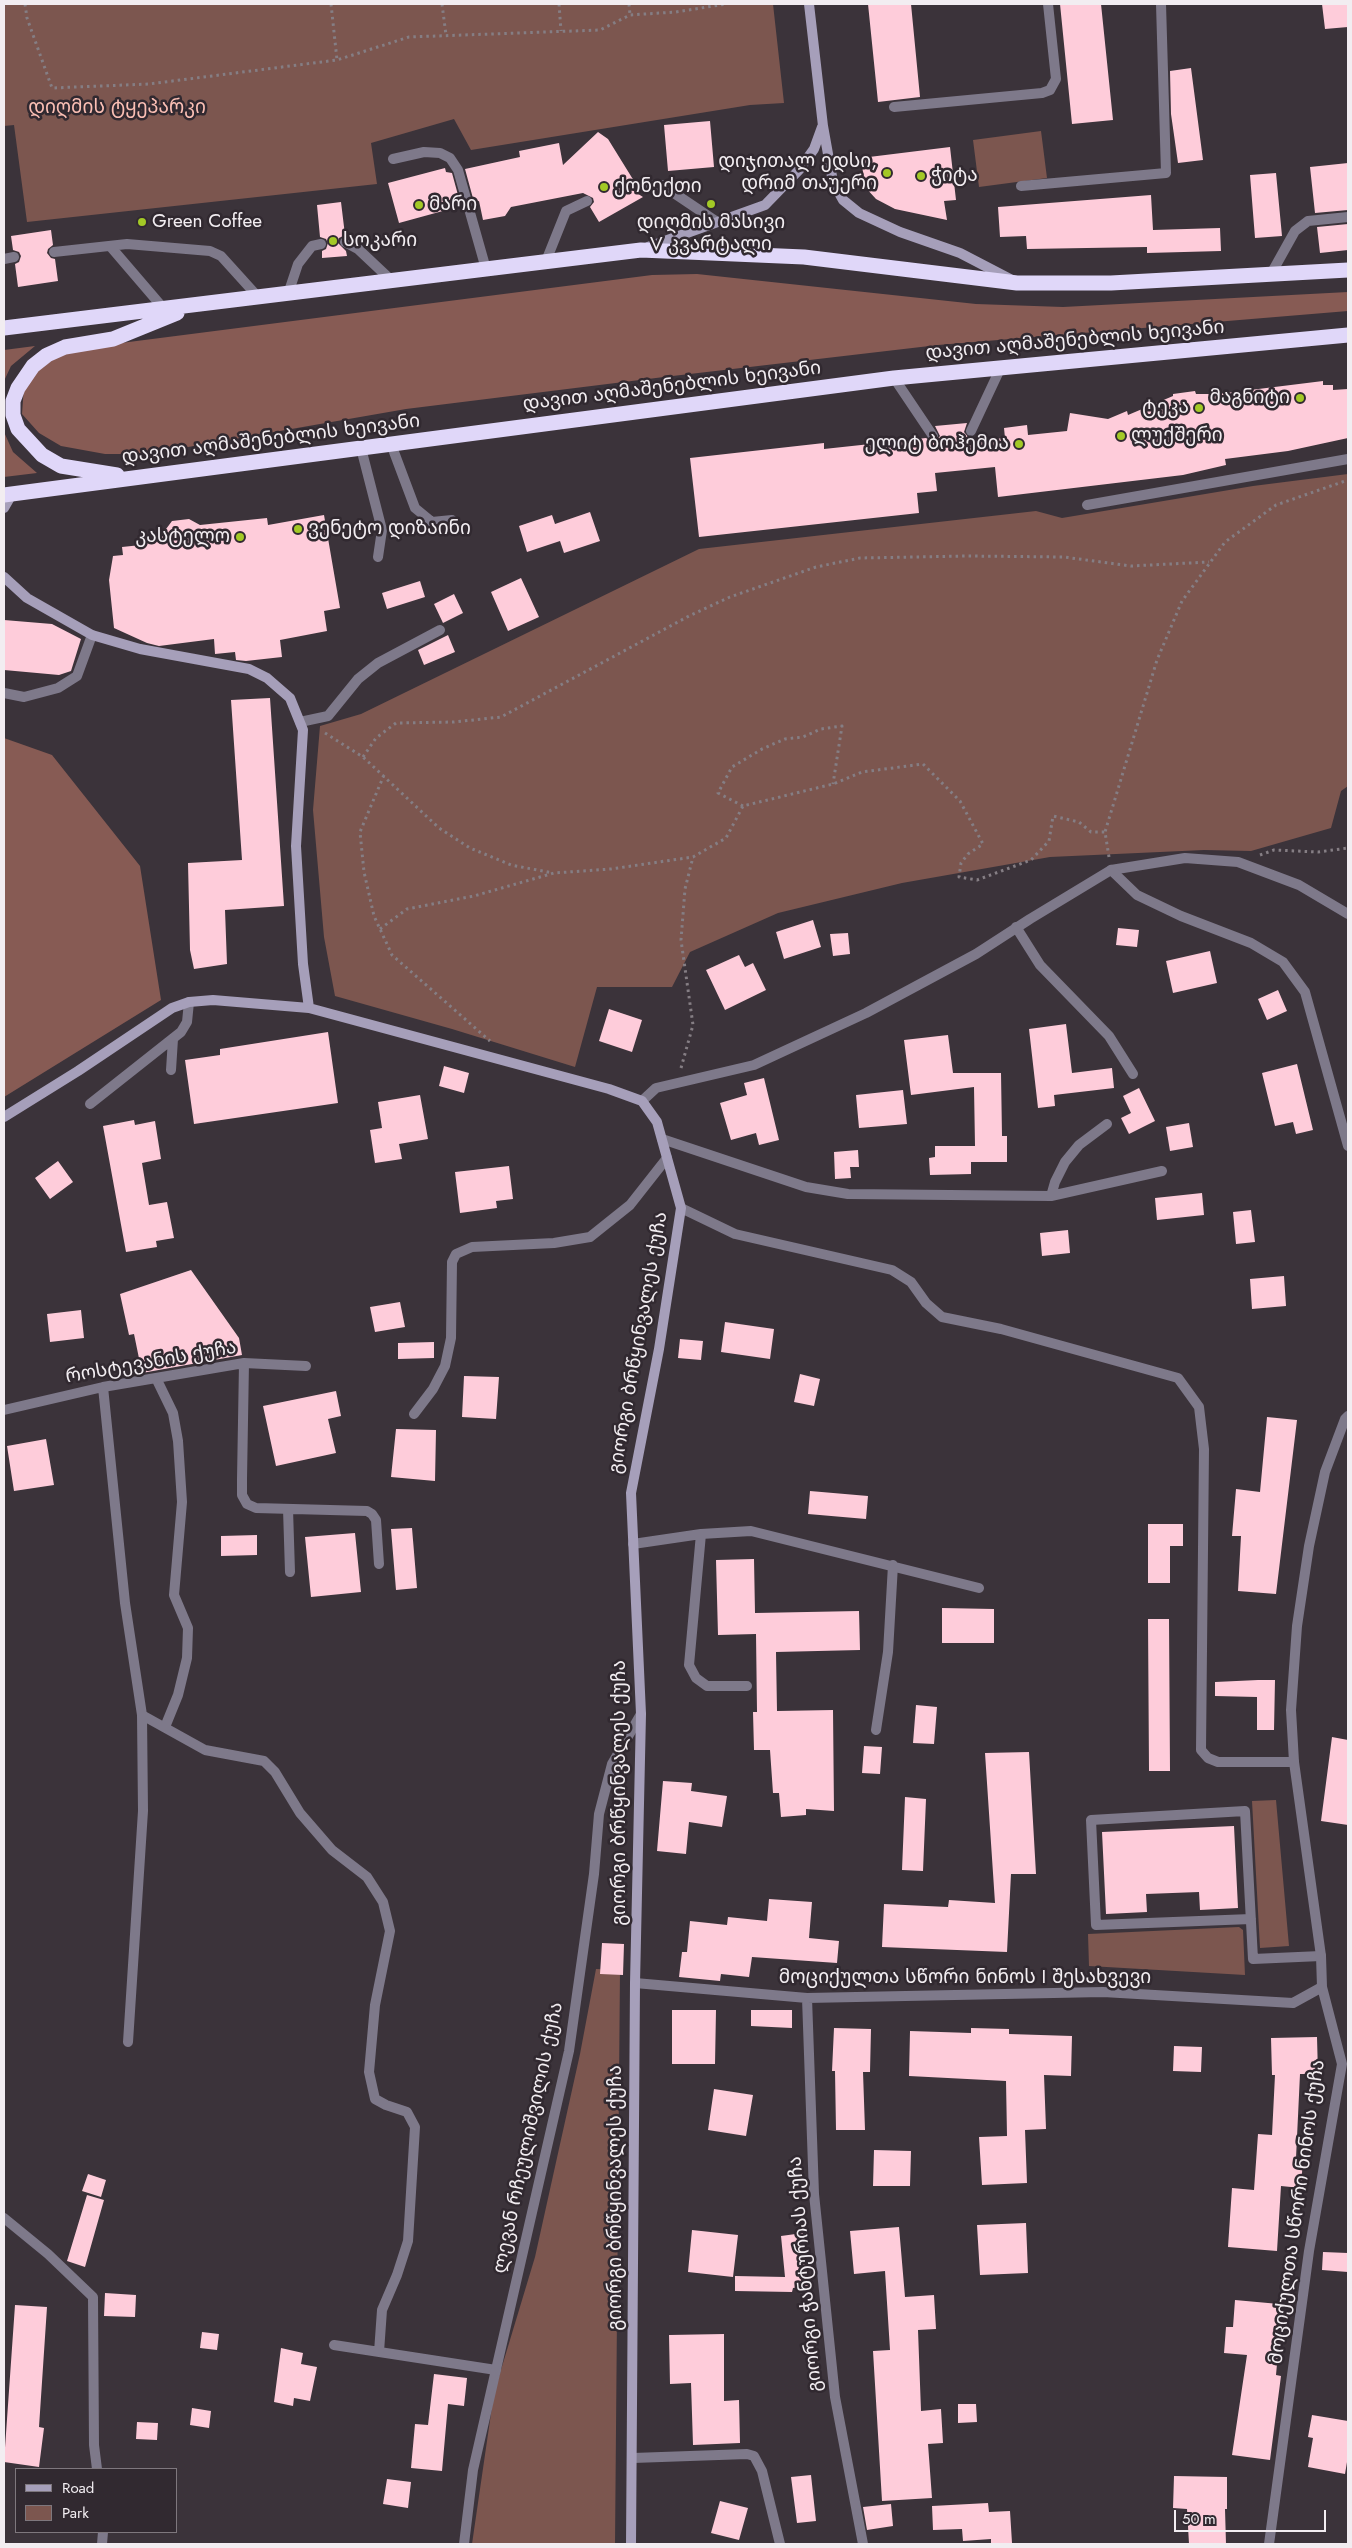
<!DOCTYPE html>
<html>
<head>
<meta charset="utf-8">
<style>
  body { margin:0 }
  #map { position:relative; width:1352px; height:2548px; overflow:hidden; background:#3b333a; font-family:Jost,sans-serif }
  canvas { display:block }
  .frame { position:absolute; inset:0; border:5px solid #f2edf1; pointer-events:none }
  .legend { position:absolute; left:15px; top:2468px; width:162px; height:65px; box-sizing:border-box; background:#312930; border:1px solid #7e777d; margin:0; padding:6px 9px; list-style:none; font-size:15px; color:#f2edf1 }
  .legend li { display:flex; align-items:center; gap:10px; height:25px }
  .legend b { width:25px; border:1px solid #7e777d }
  .scale { position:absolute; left:1174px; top:2510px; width:152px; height:22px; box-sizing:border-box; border:2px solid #f2edf1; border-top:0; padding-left:6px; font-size:15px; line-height:18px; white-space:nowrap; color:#f2edf1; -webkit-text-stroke:4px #312930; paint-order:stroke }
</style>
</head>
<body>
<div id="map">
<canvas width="1352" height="2548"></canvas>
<div class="frame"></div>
<ul class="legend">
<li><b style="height:6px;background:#a69fba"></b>Road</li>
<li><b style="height:14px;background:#7c564f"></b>Park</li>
</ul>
<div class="scale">50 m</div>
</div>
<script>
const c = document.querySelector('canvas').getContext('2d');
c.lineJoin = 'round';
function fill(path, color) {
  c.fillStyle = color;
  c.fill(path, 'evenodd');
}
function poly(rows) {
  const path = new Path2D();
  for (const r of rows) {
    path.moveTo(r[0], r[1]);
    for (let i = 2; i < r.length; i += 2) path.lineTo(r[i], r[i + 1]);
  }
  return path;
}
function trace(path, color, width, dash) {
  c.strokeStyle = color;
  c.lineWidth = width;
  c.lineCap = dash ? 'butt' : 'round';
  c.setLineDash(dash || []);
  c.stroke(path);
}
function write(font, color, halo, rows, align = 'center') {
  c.font = font + ' Jost,"Noto Sans Georgian",sans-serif';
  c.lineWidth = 5;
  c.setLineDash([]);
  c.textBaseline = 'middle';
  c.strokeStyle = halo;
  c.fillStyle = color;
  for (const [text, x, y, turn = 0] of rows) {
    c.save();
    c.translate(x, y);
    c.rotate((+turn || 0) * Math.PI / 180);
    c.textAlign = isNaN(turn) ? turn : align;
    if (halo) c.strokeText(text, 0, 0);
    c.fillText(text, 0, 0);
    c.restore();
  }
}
fill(poly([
  [4,4,773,4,784,103,750,105,471,150,454,119,371,143,377,184,27,222,14,125,4,126],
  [1041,131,1047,178,979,187,973,140],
  [1348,474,1348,786,1341,791,1331,828,1251,851,1204,850,1050,857,902,883,778,913,690,952,672,987,597,987,575,1067,452,1029,335,996,324,937,313,810,320,726,361,714,699,549,1036,511,1062,518,1253,486],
  [1276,1800,1289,1946,1260,1948,1252,1801],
  [1239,1927,1243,1930,1245,1975,1089,1966,1088,1934],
  [596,1969,620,1970,615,2544,472,2544,494,2393,535,2257,580,2054]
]), '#7c564f');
fill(poly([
  [697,274,976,304,1063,307,1348,292,1348,311,938,345,664,377,406,409,148,454,105,454,61,446,39,433,22,414,24,386,38,370,63,353,121,343,652,275],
  [35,346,11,366,4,381,4,350],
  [4,432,13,452,37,473,4,477],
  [4,738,52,755,140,866,161,1000,4,1097]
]), '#875b54');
fill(poly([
  [868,4,911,4,920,97,878,102],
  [1060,4,1101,4,1113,120,1072,124],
  [1322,4,1348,4,1348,27,1325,29],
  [1191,68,1203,160,1178,163,1171,114,1170,71],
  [710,121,714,167,668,171,664,125],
  [598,132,608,139,634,181,632,185,632,190,643,197,599,222,590,207,594,202,593,198,583,193,511,207,505,216,483,220,479,201,474,202,465,169,520,157,519,151,559,143,563,165],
  [950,147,956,200,944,201,947,220,895,209,876,199,865,187,861,158],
  [1348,163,1348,210,1315,213,1310,167],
  [445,168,446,172,452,173,461,206,399,223,388,183],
  [1276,173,1282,236,1255,238,1250,175],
  [1151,195,1153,230,1220,228,1221,251,1147,253,1147,247,1027,249,1026,236,1000,237,998,207],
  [341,202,345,235,339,238,338,243,346,251,347,256,322,258,322,251,326,249,328,243,326,239,320,237,317,205],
  [1348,224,1348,250,1320,253,1317,227],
  [51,230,53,245,48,249,47,253,51,258,55,259,58,281,18,287,15,264,19,262,21,256,19,252,13,250,11,236],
  [1323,381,1323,385,1333,385,1333,390,1348,389,1348,438,1288,451,1225,459,1226,465,1183,475,998,497,995,467,935,473,937,491,917,493,919,513,699,537,690,458,824,443,824,449,926,438,934,443,940,436,935,426,967,423,964,432,968,437,972,438,972,441,1005,438,1004,428,1027,425,1028,435,1067,431,1070,413,1108,419,1127,411,1128,415,1173,396,1173,394,1195,391,1196,394,1218,394],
  [590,512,600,541,564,553,560,541,527,552,519,526,552,515,555,524],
  [324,515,340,608,324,611,327,631,280,640,282,657,246,661,236,660,235,652,215,654,214,639,159,646,147,643,114,628,109,580,113,556,123,555,122,547,141,545,147,536,163,533,172,521,189,519,200,525,267,518,268,525],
  [521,578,539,617,508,631,491,592],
  [420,581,425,597,387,609,382,593],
  [454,594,463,613,443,623,434,604],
  [4,620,52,624,81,639,71,671,59,675,4,670],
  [448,635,455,652,424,665,418,650],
  [270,698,284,906,225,910,227,964,194,969,190,950,188,863,242,860,231,700],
  [813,920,821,947,784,959,776,932],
  [1118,928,1139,930,1137,947,1116,945],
  [848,933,850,954,833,956,830,934],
  [1210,951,1217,983,1173,993,1166,961],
  [739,955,745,967,753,963,766,990,725,1010,706,970],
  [1278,990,1287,1011,1267,1020,1258,999],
  [609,1009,642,1020,632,1052,599,1041],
  [1066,1024,1072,1073,1112,1068,1114,1088,1054,1095,1055,1106,1038,1108,1029,1029],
  [328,1032,338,1103,194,1124,185,1060,220,1055,220,1049],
  [948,1035,953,1073,1001,1073,1002,1136,1007,1136,1007,1162,971,1162,971,1174,930,1175,929,1158,935,1157,935,1146,975,1146,974,1087,911,1095,904,1040],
  [1297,1064,1313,1130,1296,1134,1293,1122,1275,1126,1262,1073],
  [444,1066,469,1073,464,1093,439,1086],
  [764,1078,779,1140,759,1145,756,1133,731,1140,720,1103,747,1095,744,1083],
  [1139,1088,1155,1121,1129,1134,1121,1118,1131,1113,1123,1096],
  [903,1090,907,1124,859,1128,856,1095],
  [420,1095,428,1139,399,1144,402,1159,375,1163,370,1130,382,1128,378,1102],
  [134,1120,135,1125,155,1121,161,1159,142,1163,149,1205,167,1202,174,1238,156,1241,157,1247,126,1252,103,1126],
  [1189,1123,1193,1147,1170,1151,1166,1127],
  [858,1150,859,1167,850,1167,851,1178,835,1179,834,1152],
  [58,1161,73,1182,50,1199,35,1178],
  [509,1166,513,1199,496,1201,497,1208,460,1213,455,1172],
  [1202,1193,1204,1215,1157,1220,1155,1198],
  [1251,1210,1255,1242,1236,1244,1233,1212],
  [1068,1230,1070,1253,1042,1256,1040,1233],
  [191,1270,239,1338,242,1355,142,1373,134,1334,129,1335,120,1294],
  [1284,1276,1286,1306,1252,1309,1250,1279],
  [400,1302,405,1327,375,1332,370,1307],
  [81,1310,84,1338,50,1342,47,1314],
  [725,1322,774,1329,770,1359,721,1352],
  [680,1339,703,1341,701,1360,678,1358],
  [434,1342,434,1358,398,1359,398,1343],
  [800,1374,820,1379,814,1406,794,1402],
  [464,1376,499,1377,496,1419,462,1417],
  [336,1391,341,1416,328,1419,336,1453,276,1466,263,1406],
  [1267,1417,1297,1420,1276,1594,1238,1591,1241,1536,1232,1536,1236,1489,1260,1492],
  [396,1429,436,1430,435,1481,391,1477],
  [46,1439,54,1485,14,1491,7,1446],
  [810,1491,868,1496,866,1519,808,1514],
  [1148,1524,1183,1524,1183,1546,1170,1546,1170,1583,1148,1583],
  [412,1528,417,1588,396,1590,391,1529],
  [355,1533,361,1592,311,1597,305,1537],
  [257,1535,257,1555,221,1556,221,1536],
  [754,1559,755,1613,859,1611,860,1650,776,1652,777,1711,833,1710,834,1811,806,1809,806,1815,781,1817,779,1793,773,1793,770,1750,754,1750,753,1712,757,1712,756,1634,718,1635,716,1560],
  [942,1608,994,1609,994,1643,942,1643],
  [1148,1619,1169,1619,1170,1771,1149,1771],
  [1258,1680,1275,1680,1274,1730,1257,1730,1257,1697,1215,1696,1215,1682],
  [916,1705,937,1707,934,1744,913,1743],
  [1332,1737,1348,1740,1348,1825,1321,1821],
  [864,1746,882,1747,880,1774,862,1773],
  [1029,1752,1036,1874,1011,1874,1007,1952,882,1947,884,1904,948,1907,949,1900,995,1903,985,1753],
  [663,1781,692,1783,691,1791,727,1796,722,1827,689,1822,686,1854,657,1851],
  [905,1797,926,1799,923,1871,902,1870],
  [1234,1826,1238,1908,1200,1910,1199,1892,1146,1894,1147,1912,1106,1914,1102,1832],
  [769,1899,812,1902,809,1938,839,1941,837,1963,752,1957,749,1977,721,1974,720,1981,679,1977,682,1952,687,1952,690,1921,727,1925,728,1917,767,1921],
  [602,1943,624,1944,623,1975,600,1974],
  [672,2010,716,2010,715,2064,672,2064],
  [751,2010,792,2010,792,2028,751,2026],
  [834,2028,871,2029,870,2072,863,2072,865,2130,836,2130,835,2071,832,2071],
  [971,2028,1009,2029,1009,2034,1072,2036,1071,2076,1044,2075,1046,2129,1025,2130,1027,2183,982,2185,979,2137,1007,2136,1006,2081,909,2076,910,2031,971,2033],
  [1317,2037,1318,2074,1300,2074,1296,2158,1303,2158,1301,2188,1281,2186,1277,2251,1228,2247,1232,2188,1254,2190,1258,2134,1272,2135,1275,2075,1272,2075,1271,2038],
  [1174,2046,1202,2047,1201,2072,1173,2071],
  [714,2089,753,2095,746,2136,708,2130],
  [874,2150,911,2151,910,2186,873,2186],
  [88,2174,106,2180,101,2197,82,2191],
  [87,2195,104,2200,85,2267,67,2261],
  [1026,2223,1028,2273,980,2275,977,2225],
  [899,2227,905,2297,934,2295,936,2329,918,2330,921,2411,941,2409,943,2443,928,2444,932,2498,882,2501,873,2351,890,2350,885,2271,854,2274,850,2231],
  [692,2230,738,2235,733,2277,688,2272],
  [803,2233,808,2286,793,2288,792,2292,735,2291,735,2276,785,2277,781,2236],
  [1323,2252,1348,2253,1348,2272,1322,2270],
  [105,2293,136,2295,135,2317,104,2316],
  [1235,2300,1279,2304,1276,2331,1280,2331,1276,2375,1281,2376,1270,2460,1232,2455,1247,2355,1224,2353,1226,2327,1233,2327],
  [15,2305,47,2307,39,2427,44,2428,39,2467,4,2462],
  [202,2332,219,2334,217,2350,200,2348],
  [724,2334,724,2401,739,2400,740,2443,693,2445,691,2383,670,2384,669,2335],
  [281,2348,303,2353,301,2364,317,2367,310,2401,294,2398,293,2406,274,2402],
  [434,2374,467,2378,464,2406,448,2404,442,2471,411,2468,415,2424,428,2425],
  [958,2404,976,2404,977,2422,958,2423],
  [192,2408,211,2411,209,2428,190,2425],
  [1312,2415,1348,2421,1348,2456,1345,2474,1308,2467,1313,2438,1308,2437],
  [137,2422,158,2423,157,2440,136,2439],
  [811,2475,816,2521,797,2523,791,2477],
  [1174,2476,1227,2477,1227,2509,1225,2509,1226,2544,1189,2544,1187,2509,1173,2508],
  [387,2479,411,2482,408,2508,383,2504],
  [720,2501,748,2508,739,2540,711,2533],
  [988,2503,989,2512,1010,2511,1012,2543,991,2544,991,2539,963,2541,962,2529,933,2530,932,2506],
  [891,2504,893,2526,867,2530,863,2507]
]), '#feccda');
trace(poly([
  [25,4,27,18,52,88,149,84,337,60,409,37,600,30,630,15,676,12,726,4],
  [331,4,337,60],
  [442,4,446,35],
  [559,4,561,31],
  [629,4,630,15],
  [325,733,363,757,439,828,470,848,511,865,553,873],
  [363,757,376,738,396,723,454,722,501,717,689,616,730,597,816,567,860,558,968,556,1064,557,1131,566,1209,562],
  [384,775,360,832,364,872,374,916,392,955,490,1041],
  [743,806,718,793,732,767,762,749,785,739,803,737,821,729,842,726,833,784],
  [1260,855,1274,850,1318,852,1348,848],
  [1109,857,1105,832,1157,660,1182,601,1225,542,1276,505,1348,480],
  [380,929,407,909,474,896,554,873,611,869,693,857,726,838,743,806,833,784,862,772,923,764,960,801,983,844,968,854,961,863,959,877,977,880,1031,860,1049,841,1053,816,1079,822,1091,832,1105,832],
  [681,1068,693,1025,681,940,685,889,693,857]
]), '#857e84', 3, [2.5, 4]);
trace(poly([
  [894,107,1042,93,1050,90,1056,79,1048,4],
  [393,159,424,152,440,153,450,158,458,170,486,269],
  [1021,186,1166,173,1161,4],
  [638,187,662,185,717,222],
  [345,242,358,249,392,281],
  [110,246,164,309],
  [54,252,127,244,210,251,221,256,259,298],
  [4,259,14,257],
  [546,261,566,211,587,201],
  [1271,274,1295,231,1308,221,1348,217],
  [288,294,298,264,312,246,321,244],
  [894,378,933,436],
  [971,431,1001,367],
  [391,444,415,508,432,522,452,520],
  [361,448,382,530,378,557],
  [1087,505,1348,459],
  [4,693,24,697,58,688,77,676,92,635],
  [300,722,328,716,358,679,378,663,440,630],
  [1111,870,1185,858,1238,862,1299,885,1348,914],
  [1016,927,1040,965,1109,1036,1133,1074],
  [171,1070,173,1039],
  [90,1104,181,1032,187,1022,189,1002],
  [662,1139,806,1187,848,1194,1051,1196,1162,1171],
  [1051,1196,1055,1182,1065,1162,1079,1145,1107,1124],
  [681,1208,735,1234,892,1270,911,1282,926,1303,942,1317,1001,1329,1178,1378,1199,1407,1204,1449,1201,1750,1208,1758,1218,1762,1294,1762],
  [244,1363,242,1479,242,1495,247,1504,256,1508,367,1511,372,1514,376,1520,379,1564],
  [156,1378,173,1413,178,1441,182,1502,174,1595,188,1628,187,1658,178,1695,165,1727],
  [103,1387,125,1603,142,1715,143,1811,128,2042],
  [4,1410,103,1387,244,1363,306,1366],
  [414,1414,433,1389,445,1366,451,1338,452,1262,456,1254,472,1247,554,1243,590,1237,630,1205,667,1158],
  [288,1509,290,1572],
  [701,1534,689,1665,696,1678,707,1686,747,1686],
  [633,1544,701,1534,751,1531,979,1588],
  [142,1715,205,1750,264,1761,275,1772,300,1813,332,1850,367,1877,383,1902,390,1931,375,2005,369,2072,375,2099,386,2105,407,2112,415,2127,408,2241,397,2275,382,2310,379,2352],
  [876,1730,888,1652,893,1565],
  [1251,1919,1096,1925,1091,1820,1245,1811,1253,1959,1321,1956],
  [334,2345,496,2370],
  [633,2458,747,2454,754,2456,762,2471,780,2544]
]), '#7e798a', 10);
trace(poly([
  [642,1101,656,1088,754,1065,866,1013,976,954,1030,919,1111,870,1137,895,1181,916,1251,943,1283,962,1305,992,1348,1146],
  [635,1983,807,1998,1103,1992,1293,2003,1322,1987],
  [807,1998,814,2194,835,2397,863,2544],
  [4,2218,48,2254,93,2297,94,2445,97,2469],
  [102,2544,103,2532],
  [464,2544,473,2470,569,2051,594,1874,599,1814,612,1764,641,1714],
  [1269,2544,1309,2251,1342,2064,1322,1987,1321,1956,1294,1762,1291,1710,1297,1626,1309,1546,1325,1472,1345,1419,1348,1416]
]), '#7e798a', 10);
trace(poly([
  [809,4,823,126,833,182,843,200,859,213,900,232,960,253,1010,279],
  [648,247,765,205,799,170,814,149,822,127],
  [4,508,12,494],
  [4,577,27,598,92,635,140,649,249,669,267,678,290,698,303,730,296,846,303,964,309,1008,609,1089,642,1101,657,1122,681,1208,659,1349,631,1493,641,1714,635,1983,631,2544],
  [4,1117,78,1071,172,1008,189,1002,213,1000,309,1008]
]), '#a69fba', 10);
trace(poly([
  [4,328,641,250,804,257,1017,283,1111,283,1348,270],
  [117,475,61,466,42,455,18,429,13,415,13,401,18,388,33,366,47,355,65,347,113,339,177,313],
  [4,495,894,378,1348,335]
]), '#e0d7f9', 15);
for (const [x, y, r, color] of [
  [887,173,5,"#a3c926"],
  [921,176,5,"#a3c926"],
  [604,187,5,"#a3c926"],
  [711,204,5,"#a3c926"],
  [419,205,5,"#a3c926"],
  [142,222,5,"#a3c926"],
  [333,241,5,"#a3c926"],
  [1300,398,5,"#a3c926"],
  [1199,408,5,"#a3c926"],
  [1121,436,5,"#a3c926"],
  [1019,444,5,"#a3c926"],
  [298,529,5,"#a3c926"],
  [240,537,5,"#a3c926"]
]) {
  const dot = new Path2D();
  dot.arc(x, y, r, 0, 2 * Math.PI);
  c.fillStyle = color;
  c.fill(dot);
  trace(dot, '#312930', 2);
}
write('19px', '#fbbfb4', '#312930', [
  ["დიღმის ტყეპარკი",117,108]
]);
write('19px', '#f2edf1', '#312930', [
  ["დიჯითალ ედსი,",877,162,"right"],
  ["დრიმ თაუერი",877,184,"right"],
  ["ჭიტა",931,176],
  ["ქონექთი",614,187],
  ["მარი",429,205],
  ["Green Coffee",152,222],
  ["დიღმის მასივი",711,223,"center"],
  ["V კვარტალი",711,245,"center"],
  ["სოკარი",343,241],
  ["მაგნიტი",1290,398,"right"],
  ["ტეკა",1189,408,"right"],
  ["ლუქშერი",1131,436],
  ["ელიტ ბოჰემია",1009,444,"right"],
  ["ვენეტო დიზაინი",308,529],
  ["კასტელო",230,537,"right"]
], 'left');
write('19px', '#f2edf1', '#312930', [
  ["დავით აღმაშენებლის ხეივანი",1075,341,-5],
  ["დავით აღმაშენებლის ხეივანი",672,387,-7],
  ["დავით აღმაშენებლის ხეივანი",271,440,-7],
  ["გიორგი ბრწყინვალეს ქუჩა",639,1343,-80],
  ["როსტევანის ქუჩა",151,1363,-10],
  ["გიორგი ბრწყინვალეს ქუჩა",620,1793,-90],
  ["მოციქულთა სწორი ნინოს I შესახვევი",965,1978],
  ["ლევან რჩეულიშვილის ქუჩა",529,2138,-78],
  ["გიორგი ბრწყინვალეს ქუჩა",616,2198,-90],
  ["მოციქულთა სწორი ნინოს ქუჩა",1298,2212,-82],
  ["გიორგი ჭანტურიას ქუჩა",806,2274,-95]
]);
</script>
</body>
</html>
